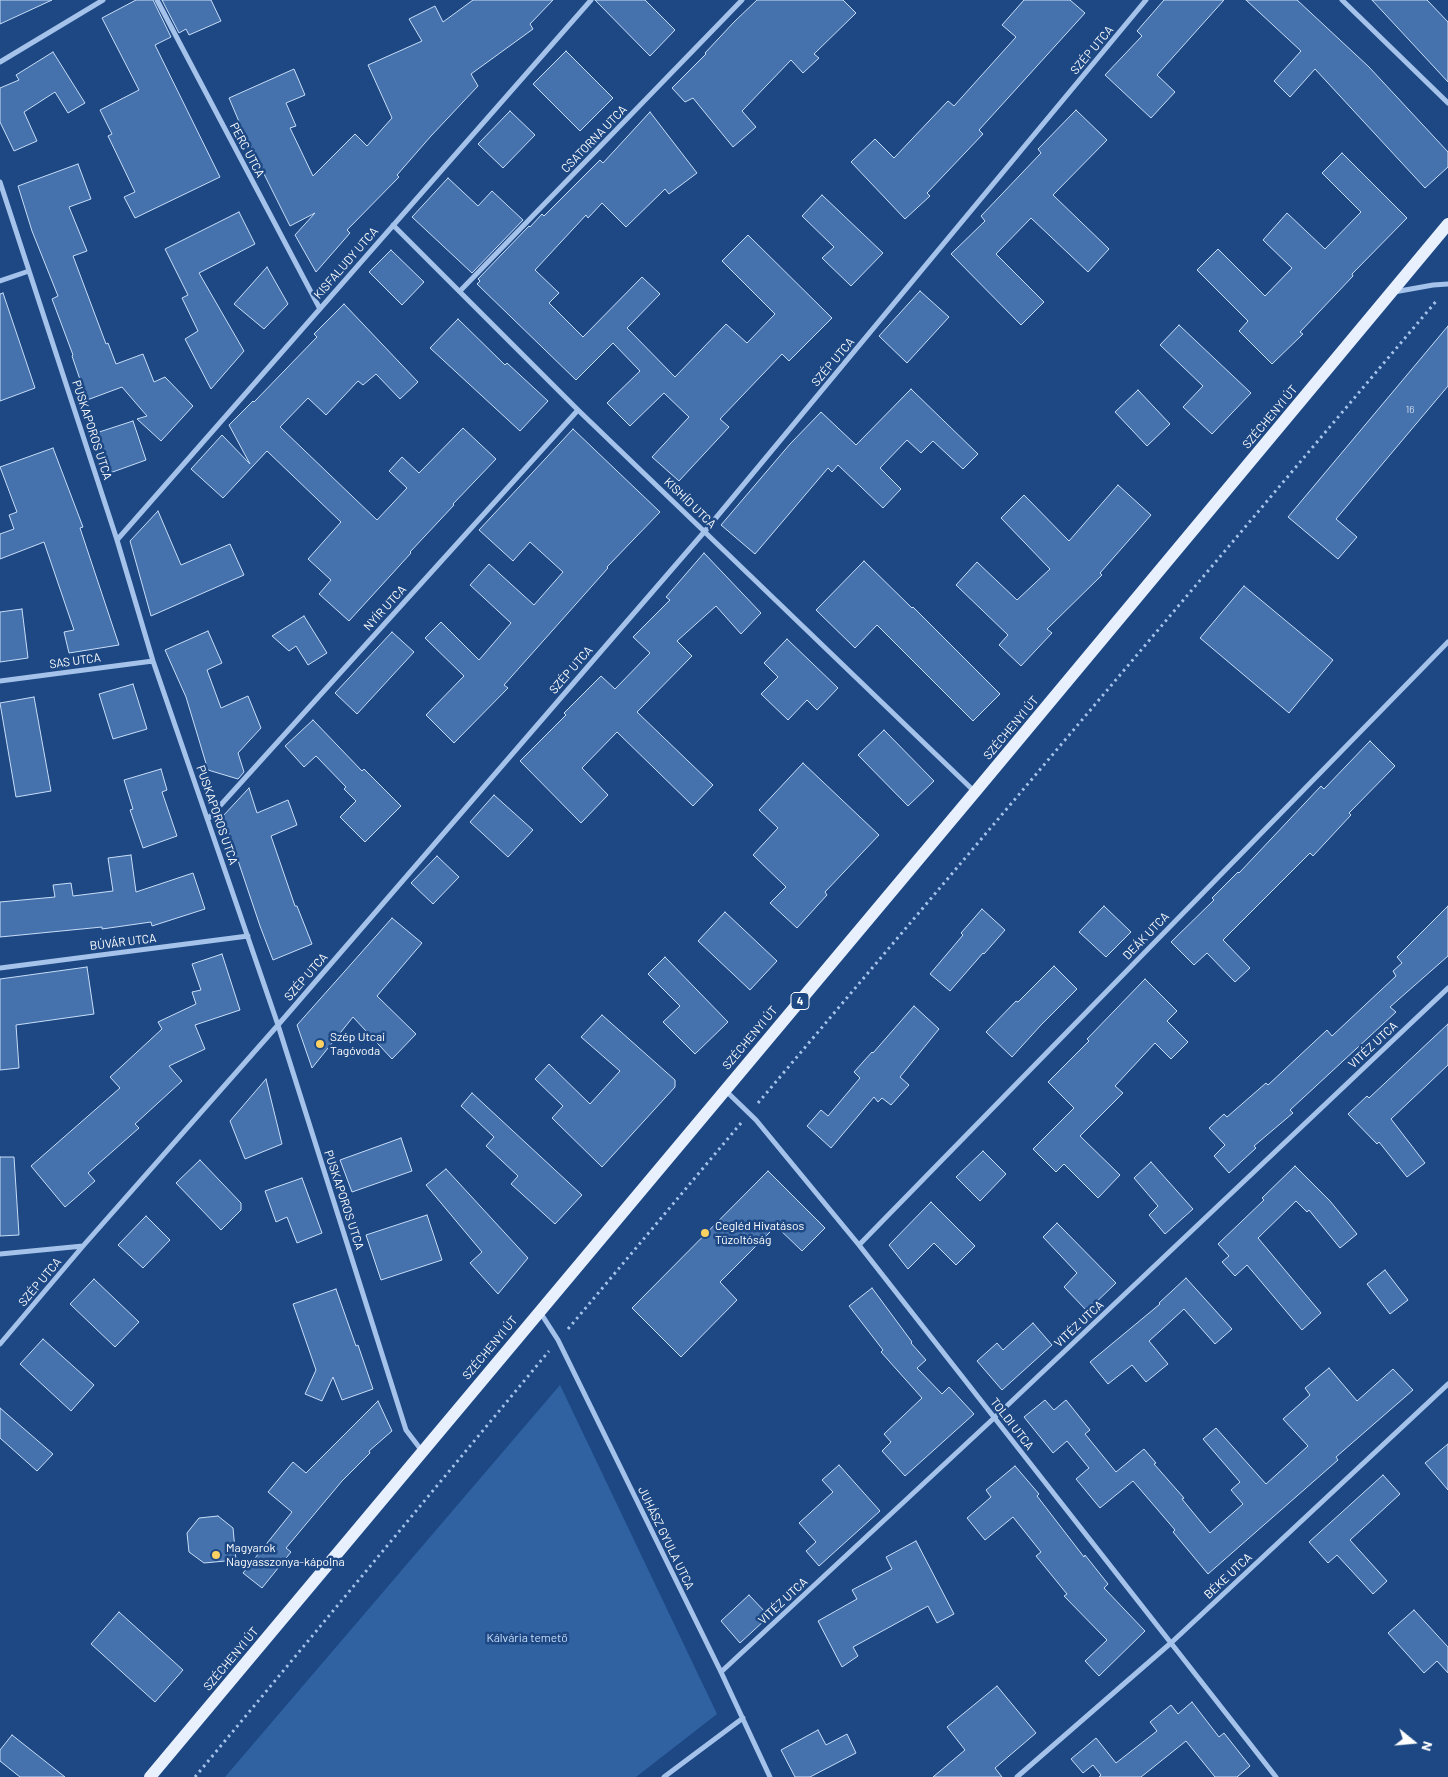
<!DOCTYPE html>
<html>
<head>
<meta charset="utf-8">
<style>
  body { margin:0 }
  #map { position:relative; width:1448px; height:1777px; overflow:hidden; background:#1d4884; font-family:Barlow,sans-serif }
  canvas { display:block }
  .north { position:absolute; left:1388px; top:1717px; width:50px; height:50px; -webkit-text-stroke:4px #1d4884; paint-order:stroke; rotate:107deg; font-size:14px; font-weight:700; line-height:20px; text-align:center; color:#fff }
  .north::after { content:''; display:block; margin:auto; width:18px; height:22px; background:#fff; clip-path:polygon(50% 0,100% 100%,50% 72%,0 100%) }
</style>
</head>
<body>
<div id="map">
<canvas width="1448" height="1777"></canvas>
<div class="north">N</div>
</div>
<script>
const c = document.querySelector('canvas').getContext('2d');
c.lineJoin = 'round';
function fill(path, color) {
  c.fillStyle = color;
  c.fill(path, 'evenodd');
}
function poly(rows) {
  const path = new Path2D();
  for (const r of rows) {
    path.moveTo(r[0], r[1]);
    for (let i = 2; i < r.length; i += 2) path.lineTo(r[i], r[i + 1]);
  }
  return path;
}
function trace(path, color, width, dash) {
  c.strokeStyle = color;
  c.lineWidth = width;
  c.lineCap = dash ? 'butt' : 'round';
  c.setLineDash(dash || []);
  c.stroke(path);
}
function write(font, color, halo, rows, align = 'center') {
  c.font = font + ' Barlow,sans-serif';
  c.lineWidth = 5;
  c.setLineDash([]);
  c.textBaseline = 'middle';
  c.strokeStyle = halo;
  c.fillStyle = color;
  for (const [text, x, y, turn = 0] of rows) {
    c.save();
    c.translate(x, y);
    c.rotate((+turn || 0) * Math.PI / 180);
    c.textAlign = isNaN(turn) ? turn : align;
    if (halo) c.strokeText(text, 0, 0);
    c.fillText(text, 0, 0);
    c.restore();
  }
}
fill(poly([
  [560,1385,717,1714,636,1777,225,1777]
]), '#3062a2');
const building = poly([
  [0,0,52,0,0,24,0,0],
  [136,0,153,0,171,37,155,45,220,177,135,218,124,197,135,192,108,136,112,134,100,110,139,90,102,18,136,0],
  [162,0,211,0,221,21,189,35,186,29,179,33,162,0],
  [473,0,553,0,530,24,533,29,471,74,478,86,431,136,397,175,399,177,347,230,350,233,316,272,295,235,315,213,290,226,246,138,229,98,294,69,305,95,286,103,296,126,290,128,313,176,355,134,367,146,392,118,368,65,422,41,409,19,435,6,443,22,473,0],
  [595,0,645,0,675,30,650,56,595,0],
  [757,0,843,0,856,13,814,54,819,58,803,73,791,60,742,111,756,127,733,147,693,98,685,102,672,88,706,54,705,53,734,22,757,0],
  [1024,0,1070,0,1085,13,979,130,983,134,927,193,930,196,905,219,851,162,875,139,894,158,948,101,954,106,1016,37,1002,25,1024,0],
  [1164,0,1224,0,1157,75,1175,92,1151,118,1105,75,1142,36,1137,31,1164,0],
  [1246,0,1297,0,1369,67,1448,152,1448,167,1425,188,1315,69,1290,97,1274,81,1301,51,1246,0],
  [1372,0,1427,0,1448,22,1448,82,1372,0],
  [566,51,613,98,580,131,533,84,566,51],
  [53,52,85,103,68,113,55,92,24,112,37,141,14,151,0,122,0,88,19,80,16,75,53,52],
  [1076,110,1107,140,1053,195,1109,249,1088,272,1031,218,996,254,1044,302,1021,325,951,254,985,221,981,216,1041,153,1038,149,1076,110],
  [510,111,535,135,503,168,478,144,510,111],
  [650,112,697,173,669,194,665,189,626,227,602,203,588,218,586,215,535,270,559,293,549,303,583,337,642,277,660,294,627,328,675,377,726,324,747,343,775,314,722,261,748,235,832,318,789,361,782,354,720,419,729,427,679,481,652,457,689,417,664,393,630,426,607,403,640,371,613,343,576,380,477,284,480,281,478,279,529,226,530,227,542,214,544,216,600,160,603,163,650,112],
  [1342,153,1407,218,1352,274,1353,276,1300,332,1303,334,1272,364,1239,331,1248,321,1197,270,1218,249,1265,296,1292,268,1263,240,1287,213,1325,249,1361,212,1322,173,1342,153],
  [78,164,91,199,69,207,87,251,73,256,106,344,108,343,116,364,143,354,154,382,165,377,193,406,161,441,137,419,147,416,122,387,87,400,72,356,73,355,52,299,58,296,32,231,18,186,78,164],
  [448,178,478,206,492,191,523,220,472,273,412,217,448,178],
  [822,195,883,253,851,286,822,258,834,247,802,216,822,195],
  [239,212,255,244,199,273,244,351,211,389,185,339,198,331,182,298,188,295,165,249,239,212],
  [391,250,424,282,402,305,369,272,391,250],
  [267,267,288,304,264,329,234,304,267,267],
  [920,291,949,317,907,363,879,336,920,291],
  [3,293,35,388,0,401,0,294,3,293],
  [344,304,418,382,400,399,376,374,363,385,358,381,326,415,308,398,280,427,377,520,407,488,389,471,402,457,419,473,463,428,496,459,453,504,454,505,410,552,411,553,349,621,319,594,331,580,308,559,341,522,267,451,223,498,191,469,222,435,250,464,229,425,253,401,254,402,317,337,314,334,344,304],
  [458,319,505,365,507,363,548,401,520,431,430,348,458,319],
  [1179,325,1251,393,1212,434,1183,407,1203,386,1160,345,1179,325],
  [1448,326,1448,386,1336,519,1357,537,1338,559,1288,517,1448,326],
  [911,389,978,454,963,469,933,441,921,453,907,440,880,468,901,489,883,508,838,465,832,472,828,468,755,554,721,525,790,444,821,412,856,445,911,389],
  [1138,390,1170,424,1147,446,1115,412,1138,390],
  [133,421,146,460,107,474,93,434,133,421],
  [573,429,660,512,607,567,608,568,504,685,508,688,454,743,426,715,464,676,425,638,441,622,479,660,511,623,470,585,489,564,534,605,563,572,530,542,513,561,479,530,573,429],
  [53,448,83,527,80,528,119,645,69,653,64,632,74,630,44,542,0,559,0,534,14,529,9,515,17,512,0,467,53,448],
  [1118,485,1151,515,1100,573,1102,575,1047,629,1052,633,1021,666,999,645,1008,635,956,585,977,562,1017,600,1050,569,1001,518,1024,495,1069,541,1118,485],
  [158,511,181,565,230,544,244,575,151,616,130,541,158,511],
  [704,553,761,613,741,634,716,606,677,641,692,656,637,712,713,785,693,806,617,732,582,768,608,795,581,823,520,761,566,715,564,713,601,676,615,689,650,653,633,637,670,600,666,597,704,553],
  [864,561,912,608,913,607,1000,694,973,721,877,625,855,648,816,610,864,561],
  [1244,586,1333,660,1289,713,1200,638,1244,586],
  [22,609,28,658,0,662,0,612,22,609],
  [304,616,327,653,308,665,296,646,289,651,272,636,304,616],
  [208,631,222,663,207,670,221,708,248,696,261,728,238,753,244,772,238,779,208,770,186,697,165,650,208,631],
  [392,632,414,652,357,714,335,693,392,632],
  [787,639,838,688,817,710,807,700,788,720,761,694,778,677,764,663,787,639],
  [133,684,147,729,113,739,99,694,133,684],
  [34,697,51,791,16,797,0,703,34,697],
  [313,720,362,771,364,769,401,806,365,842,340,817,356,801,344,789,346,787,316,756,304,767,285,746,313,720],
  [884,730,934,781,908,806,858,755,884,730],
  [1370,741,1395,766,1349,813,1351,815,1313,856,1310,853,1223,940,1250,968,1235,982,1207,953,1194,965,1171,942,1214,900,1212,898,1238,872,1239,873,1321,786,1324,789,1370,741],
  [803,763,879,835,825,892,827,895,797,928,770,903,786,887,753,855,778,828,759,810,803,763],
  [161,769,167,790,162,792,177,836,143,848,130,810,133,809,124,780,161,769],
  [249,788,257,813,288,800,297,825,271,836,295,906,297,906,312,944,273,960,260,926,223,816,249,788],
  [494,795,533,830,508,857,470,822,494,795],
  [131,855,136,892,193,873,205,909,152,926,151,922,102,929,102,927,0,937,0,902,55,897,53,885,71,883,73,896,113,891,108,858,131,855],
  [437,856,459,877,433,904,411,883,437,856],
  [1104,906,1131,932,1106,957,1079,932,1104,906],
  [1448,906,1448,956,1390,1007,1396,1012,1290,1110,1293,1113,1254,1146,1256,1148,1229,1173,1214,1156,1225,1145,1209,1128,1224,1114,1227,1117,1266,1083,1268,1085,1327,1030,1332,1036,1396,976,1393,971,1402,963,1397,957,1448,906],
  [982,909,1005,930,984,954,983,953,950,991,930,974,963,935,961,933,982,909],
  [725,912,777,961,750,990,698,941,725,912],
  [392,918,422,943,377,996,416,1034,392,1059,353,1017,312,1068,297,1025,392,918],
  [222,954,240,1010,195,1025,205,1049,169,1066,182,1081,135,1124,139,1128,88,1173,95,1181,65,1207,31,1166,120,1088,110,1077,162,1029,158,1022,196,1004,192,992,201,990,192,964,222,954],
  [665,957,728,1022,695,1054,663,1022,680,1006,648,974,665,957],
  [1054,966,1077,989,1041,1025,1012,1057,986,1032,1016,1001,1018,1002,1054,966],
  [87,967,94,1014,16,1025,19,1068,0,1070,0,979,87,967],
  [1145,979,1177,1011,1167,1021,1188,1042,1171,1059,1155,1043,1115,1086,1123,1093,1080,1136,1120,1175,1098,1198,1064,1164,1056,1172,1033,1149,1074,1108,1048,1082,1089,1041,1087,1039,1145,979],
  [914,1006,939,1029,900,1077,909,1085,891,1105,882,1098,878,1102,874,1097,831,1148,807,1126,821,1110,828,1116,860,1078,854,1072,872,1052,873,1053,914,1006],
  [602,1015,675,1080,675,1087,602,1167,552,1118,563,1106,535,1079,549,1064,590,1104,620,1071,581,1037,602,1015],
  [1448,1024,1448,1065,1391,1119,1425,1163,1407,1177,1379,1142,1377,1144,1348,1114,1367,1096,1369,1098,1448,1024],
  [266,1079,282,1144,245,1159,230,1121,266,1079],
  [472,1093,582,1195,555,1224,511,1184,518,1176,486,1146,494,1137,461,1106,472,1093],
  [401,1138,412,1171,352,1192,340,1160,401,1138],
  [983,1151,1006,1174,980,1201,956,1177,983,1151],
  [0,1157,14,1157,19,1235,0,1236,0,1157],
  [200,1160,241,1203,241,1210,221,1230,176,1183,200,1160],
  [1151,1162,1193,1209,1165,1234,1149,1215,1158,1206,1134,1178,1151,1162],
  [1295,1166,1330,1201,1357,1234,1340,1248,1309,1210,1307,1212,1296,1201,1258,1238,1321,1313,1302,1330,1247,1265,1235,1276,1222,1262,1229,1256,1218,1244,1264,1200,1262,1198,1295,1166],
  [446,1169,528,1258,498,1294,470,1263,482,1252,426,1185,446,1169],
  [768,1171,825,1228,802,1251,776,1226,720,1282,737,1300,681,1357,632,1308,768,1171],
  [302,1178,322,1233,297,1243,287,1217,276,1222,265,1191,302,1178],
  [931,1202,975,1246,956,1265,934,1243,908,1269,889,1245,931,1202],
  [427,1215,442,1260,381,1280,366,1235,427,1215],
  [146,1216,170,1240,143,1268,118,1245,146,1216],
  [1057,1223,1116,1283,1087,1311,1064,1287,1077,1273,1043,1237,1057,1223],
  [1385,1270,1408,1300,1390,1314,1367,1284,1385,1270],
  [1186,1278,1232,1329,1215,1344,1184,1309,1149,1341,1168,1364,1146,1382,1132,1365,1108,1384,1090,1362,1160,1304,1159,1303,1186,1278],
  [94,1279,139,1322,115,1347,70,1304,94,1279],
  [872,1288,912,1342,911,1343,926,1360,917,1368,942,1394,949,1387,974,1414,905,1476,882,1451,891,1442,884,1434,922,1398,881,1352,883,1350,849,1306,872,1288],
  [336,1289,356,1346,358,1345,373,1389,342,1400,333,1377,322,1401,305,1394,316,1370,293,1304,336,1289],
  [1033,1323,1052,1345,1002,1390,977,1361,997,1343,1003,1350,1033,1323],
  [43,1339,94,1385,71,1411,20,1364,43,1339],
  [1329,1368,1357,1401,1393,1369,1413,1390,1336,1457,1338,1460,1208,1574,1173,1532,1175,1530,1133,1481,1100,1508,1076,1479,1089,1468,1067,1441,1053,1453,1024,1417,1045,1400,1054,1410,1066,1400,1090,1430,1085,1434,1116,1472,1144,1449,1156,1463,1154,1464,1184,1498,1182,1499,1210,1533,1243,1504,1231,1490,1240,1482,1203,1439,1216,1428,1266,1484,1308,1446,1283,1419,1310,1395,1305,1388,1329,1368],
  [378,1401,392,1431,369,1451,370,1453,342,1481,286,1548,291,1552,262,1588,243,1573,292,1512,268,1492,293,1462,306,1473,378,1401],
  [0,1408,53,1454,37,1471,0,1438,0,1408],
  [1448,1444,1448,1490,1425,1463,1448,1444],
  [839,1465,880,1511,819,1566,806,1551,816,1542,799,1523,833,1492,822,1480,839,1465],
  [1015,1466,1039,1494,1037,1496,1084,1557,1085,1555,1108,1584,1104,1588,1145,1631,1099,1676,1085,1661,1107,1640,1064,1596,1067,1594,1036,1556,1041,1552,1013,1517,985,1540,967,1518,991,1497,986,1490,1015,1466],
  [1383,1475,1400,1494,1350,1540,1387,1581,1373,1594,1337,1555,1328,1563,1309,1542,1383,1475],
  [218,1516,233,1528,236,1560,204,1563,189,1552,187,1533,199,1518,218,1516],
  [916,1541,954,1614,937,1623,928,1606,853,1647,858,1656,842,1667,818,1621,857,1599,852,1590,892,1569,886,1557,916,1541],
  [749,1595,767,1614,764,1616,766,1619,740,1643,721,1621,749,1595],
  [1414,1610,1448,1647,1448,1673,1437,1661,1424,1673,1388,1633,1414,1610],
  [119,1612,183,1670,155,1702,91,1644,119,1612],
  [997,1686,1036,1733,995,1768,1002,1777,933,1777,965,1750,947,1727,997,1686],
  [1192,1702,1219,1737,1224,1733,1250,1766,1237,1777,1215,1777,1186,1741,1141,1777,1099,1777,1101,1775,1093,1765,1083,1773,1071,1759,1096,1738,1116,1763,1157,1731,1150,1722,1171,1705,1178,1714,1192,1702],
  [818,1730,826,1745,847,1734,856,1753,810,1777,795,1777,781,1750,818,1730],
  [12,1735,65,1777,20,1777,0,1761,0,1750,12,1735]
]);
fill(building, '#4572ad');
trace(building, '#c8ddf8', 1);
trace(poly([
  [758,1103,1438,299],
  [568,1329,741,1123],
  [195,1777,549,1351]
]), '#a4c2ea', 3, [2.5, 4]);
trace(poly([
  [157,0,320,309],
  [1342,0,1448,103],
  [0,62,103,0],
  [0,182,117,540,153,661,278,1025,406,1430,422,1451],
  [393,225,578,410,975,792],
  [0,281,29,271],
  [460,291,742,0],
  [1394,292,1433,285,1448,284],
  [117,540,591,0],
  [0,681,153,661],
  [208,819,578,410],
  [0,968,248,936],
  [725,1090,756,1120,859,1245,1276,1777],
  [859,1245,1448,642],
  [0,1254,83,1246],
  [540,1312,558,1340,721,1672,770,1777],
  [0,1344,83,1246,278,1025,705,531,1146,0],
  [721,1672,994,1418,1448,988],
  [664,1777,743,1718],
  [1017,1777,1172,1642,1448,1384]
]), '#a4c2ea', 5);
trace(poly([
  [150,1777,975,792,1448,224]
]), '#e8f0fe', 12);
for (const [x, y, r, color] of [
  [320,1044,5,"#fad162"],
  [705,1233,5,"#fad162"],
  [216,1555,5,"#fad162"]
]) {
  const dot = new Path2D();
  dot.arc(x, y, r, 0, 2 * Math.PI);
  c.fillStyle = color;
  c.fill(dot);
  trace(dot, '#1d4884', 2);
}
write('10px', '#d0dcea', null, [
  ["16",1410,410]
]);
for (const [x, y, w] of [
  [800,1001,18]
]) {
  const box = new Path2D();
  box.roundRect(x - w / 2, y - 8.5, w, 17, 4);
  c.fillStyle = '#1d4884';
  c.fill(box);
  trace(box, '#fff', 1);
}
write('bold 11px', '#fff', null, [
  ["4",800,1001]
]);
write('12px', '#fff', '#1d4884', [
  ["SZÉP UTCA",1092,50,-50],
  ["CSATORNA UTCA",594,139,-46],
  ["PERC UTCA",247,150,62],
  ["KISFALUDY UTCA",346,263,-49],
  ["SZÉP UTCA",833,362,-50],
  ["SZÉCHENYI ÚT",1270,417,-50],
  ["PUSKAPOROS UTCA",92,430,72],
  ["KISHÍD UTCA",690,503,44],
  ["NYÍR UTCA",385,608,-48],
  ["SAS UTCA",75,661,-8],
  ["SZÉP UTCA",571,670,-49],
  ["SZÉCHENYI ÚT",1011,728,-50],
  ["PUSKAPOROS UTCA",217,815,71],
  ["DEÁK UTCA",1146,936,-46],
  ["BÚVÁR UTCA",123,942,-7],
  ["SZÉP UTCA",306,977,-49],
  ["SZÉCHENYI ÚT",750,1038,-50],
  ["VITÉZ UTCA",1373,1045,-43],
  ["PUSKAPOROS UTCA",344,1200,72],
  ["SZÉP UTCA",40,1282,-50],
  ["VITÉZ UTCA",1079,1324,-43],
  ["SZÉCHENYI ÚT",490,1348,-50],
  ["TOLDI UTCA",1012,1424,52],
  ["JUHÁSZ GYULA UTCA",666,1538,64],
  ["BÉKE UTCA",1228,1576,-43],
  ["VITÉZ UTCA",783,1601,-43],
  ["SZÉCHENYI ÚT",231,1659,-50]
]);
write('12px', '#fff', '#1d4884', [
  ["Szép Utcai",330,1037],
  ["Tagóvoda",330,1051],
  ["Cegléd Hivatásos",715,1226],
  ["Tűzoltóság",715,1240],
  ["Magyarok",226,1548],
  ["Nagyasszonya-kápolna",226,1562]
], 'left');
write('12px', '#c8ddf8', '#1d4884', [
  ["Kálvária temető",527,1638]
]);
</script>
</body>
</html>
